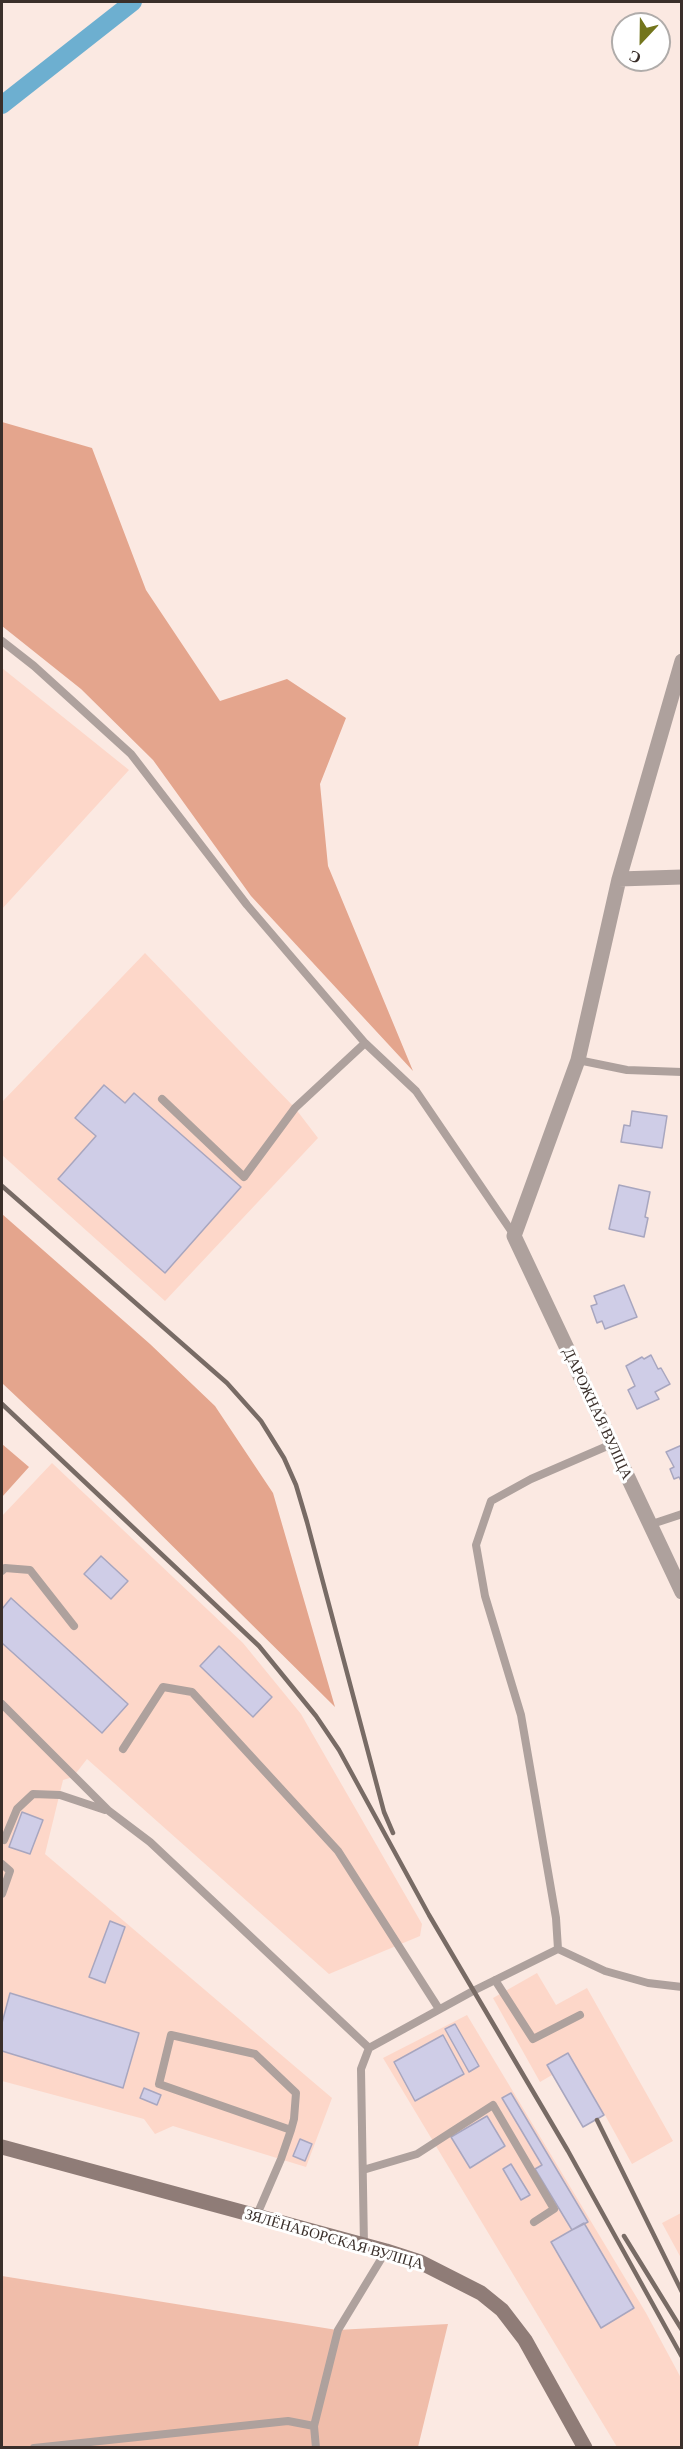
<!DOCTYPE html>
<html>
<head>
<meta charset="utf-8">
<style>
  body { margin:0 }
  #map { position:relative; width:683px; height:2449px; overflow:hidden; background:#fbe9e2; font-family:Georgia,serif }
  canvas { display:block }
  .frame { position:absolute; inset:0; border:3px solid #3a2f2a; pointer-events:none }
  .north { position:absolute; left:611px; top:12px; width:60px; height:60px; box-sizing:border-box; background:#fff; border:2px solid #b0acaa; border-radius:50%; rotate:202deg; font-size:16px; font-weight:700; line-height:24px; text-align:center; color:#3a2f2a }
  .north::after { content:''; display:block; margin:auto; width:21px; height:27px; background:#73751c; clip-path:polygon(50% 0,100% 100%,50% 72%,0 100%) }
</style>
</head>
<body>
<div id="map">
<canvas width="683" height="2449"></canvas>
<div class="frame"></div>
<div class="north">С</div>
</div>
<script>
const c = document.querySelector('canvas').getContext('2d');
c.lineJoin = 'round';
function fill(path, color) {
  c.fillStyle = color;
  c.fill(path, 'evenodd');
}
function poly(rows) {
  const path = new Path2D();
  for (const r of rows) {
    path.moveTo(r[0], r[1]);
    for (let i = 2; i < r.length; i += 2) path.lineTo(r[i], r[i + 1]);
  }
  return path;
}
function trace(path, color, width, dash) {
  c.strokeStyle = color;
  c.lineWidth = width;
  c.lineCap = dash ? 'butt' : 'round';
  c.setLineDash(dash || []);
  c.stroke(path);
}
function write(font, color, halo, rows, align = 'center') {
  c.font = font + ' Georgia,serif';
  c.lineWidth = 6;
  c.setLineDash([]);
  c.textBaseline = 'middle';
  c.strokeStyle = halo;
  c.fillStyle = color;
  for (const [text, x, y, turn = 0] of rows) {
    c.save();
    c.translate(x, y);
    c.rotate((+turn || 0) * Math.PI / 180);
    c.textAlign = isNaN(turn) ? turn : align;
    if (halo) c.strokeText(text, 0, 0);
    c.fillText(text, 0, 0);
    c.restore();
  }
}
fill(poly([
  [2,668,129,770,2,909],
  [145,953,295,1108,318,1138,165,1301,2,1155,2,1102],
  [52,1463,243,1643,301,1714,422,1924,420,1936,329,1974,87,1759,73,1777,63,1780,45,1854,332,2098,306,2167,173,2126,155,2134,144,2119,2,2081,2,1516],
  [537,1973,556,2005,587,1988,673,2141,632,2164,605,2115,583,2127,552,2075,540,2082,493,1998],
  [467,2015,646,2313,681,2378,681,2447,617,2447,383,2058],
  [681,2213,681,2258,662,2223]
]), '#fdd7c9');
fill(poly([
  [2,2276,337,2330,448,2324,418,2447,2,2447]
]), '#f0bdaa');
fill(poly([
  [2,422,92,448,146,590,220,701,287,679,346,718,320,784,328,866,413,1071,251,896,153,760,81,689,2,626],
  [2,1214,150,1344,215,1406,273,1493,335,1707,123,1497,2,1383],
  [2,1444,29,1467,2,1497]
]), '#e4a58d');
trace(poly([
  [2,105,133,2]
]), '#6dafd0', 18);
const building = poly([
  [104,1085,125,1103,134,1093,241,1187,165,1273,58,1179,96,1136,75,1118,104,1085],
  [632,1111,667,1116,662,1148,621,1142,624,1125,630,1126,632,1111],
  [619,1185,650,1192,645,1217,648,1218,644,1237,609,1229,619,1185],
  [624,1285,637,1317,605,1329,602,1321,597,1323,591,1306,597,1304,594,1296,624,1285],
  [651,1355,658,1369,661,1368,670,1384,655,1392,659,1399,637,1409,628,1390,635,1386,626,1366,642,1357,644,1359,651,1355],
  [682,1445,682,1481,681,1481,679,1477,674,1479,670,1469,674,1467,666,1452,682,1445],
  [101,1556,128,1581,111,1599,84,1574,101,1556],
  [11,1598,128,1704,102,1733,2,1643,2,1609,11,1598],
  [219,1646,272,1697,253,1717,200,1666,219,1646],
  [22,1812,43,1820,30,1854,9,1847,22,1812],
  [110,1921,125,1927,105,1983,89,1977,110,1921],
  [10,1993,139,2033,123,2088,2,2051,2,2023,10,1993],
  [455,2024,479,2066,469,2072,445,2029,455,2024],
  [443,2035,464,2074,415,2101,394,2062,443,2035],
  [568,2053,604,2115,583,2127,547,2065,568,2053],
  [144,2088,161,2095,157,2105,140,2098,144,2088],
  [511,2093,588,2222,572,2230,535,2169,542,2165,502,2098,511,2093],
  [487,2116,505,2146,470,2168,451,2137,487,2116],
  [300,2139,312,2144,305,2161,293,2156,300,2139],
  [511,2164,530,2195,521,2200,503,2169,511,2164],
  [584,2223,634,2308,601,2328,551,2242,584,2223]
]);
fill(building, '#cfcde7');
trace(building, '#a8a6bf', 1.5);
trace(poly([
  [2,641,34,666,131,754,247,905,365,1043,416,1091,514,1235],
  [578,1060,627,1070,682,1072],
  [162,1099,244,1177,295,1108,365,1043],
  [649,1525,682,1514],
  [2,1571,5,1568,30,1570,74,1626],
  [2,1704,109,1811,150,1842,369,2048],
  [123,1749,163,1687,192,1692,338,1851,439,2009],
  [4,1840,17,1809,33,1794,60,1795,105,1810],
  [2,1864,10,1871,2,1894],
  [558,1949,556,1918,521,1715,485,1596,476,1545,491,1501,531,1479,612,1444],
  [495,1980,533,2039,580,2015],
  [363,2170,417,2154,493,2105,554,2209,534,2222],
  [256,2217,281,2159,291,2130,294,2119,296,2093,255,2054,171,2035,159,2084,291,2130],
  [364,2246,361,2069,369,2048,473,1991,558,1949,605,1971,648,1983,682,1987],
  [34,2448,288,2421,314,2426],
  [316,2448,314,2426,338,2330,386,2251]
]), '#aea19d', 8);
trace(poly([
  [682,661,619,879,578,1060,514,1236,682,1592],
  [619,879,682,877]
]), '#aea19d', 15);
trace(poly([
  [2,2147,386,2251,420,2262,481,2293,502,2310,525,2340,585,2448]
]), '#8f7c77', 15);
trace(poly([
  [2,1186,227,1383,261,1421,284,1458,296,1485,307,1522,384,1812,393,1833],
  [2,1404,259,1646,316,1716,339,1750,429,1915,568,2151,682,2357],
  [597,2120,682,2292],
  [624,2236,682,2330]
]), '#786b65', 4.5);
write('15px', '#3a2f2a', '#fff', [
  ["ДАРОЖНАЯ ВУЛІЦА",597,1414,65],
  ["ЗЯЛЁНАБОРСКАЯ ВУЛІЦА",334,2240,16]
]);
</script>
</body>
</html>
